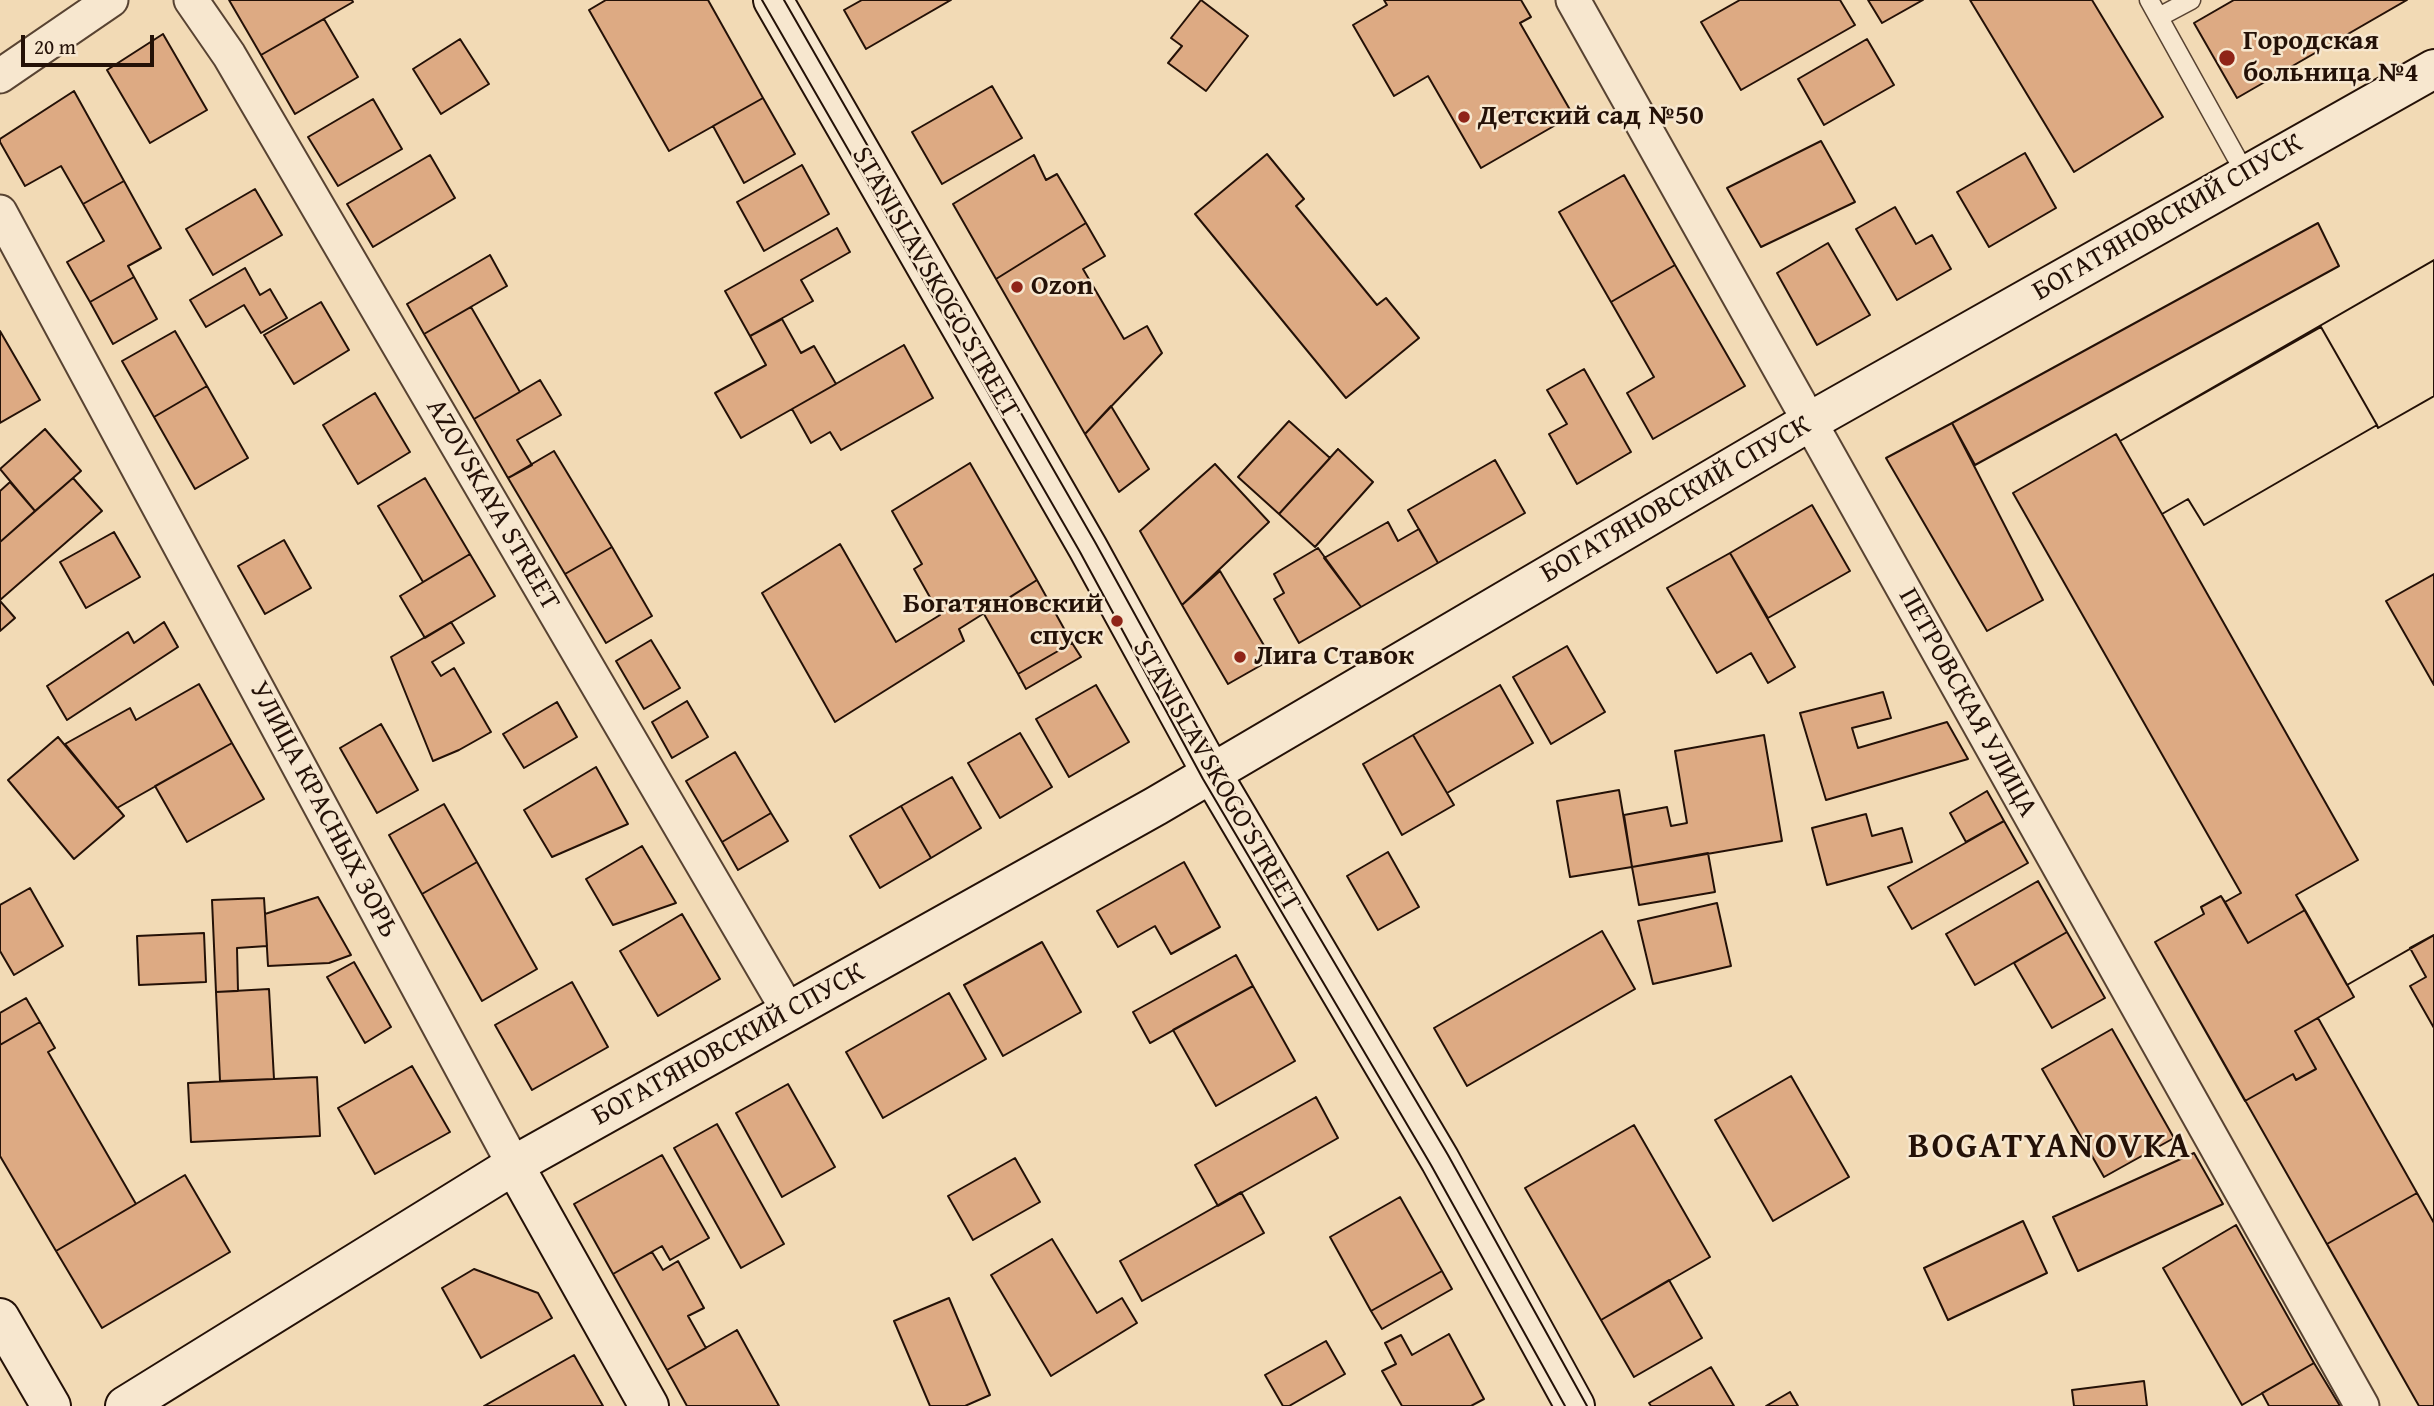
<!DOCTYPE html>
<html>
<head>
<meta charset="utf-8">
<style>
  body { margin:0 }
  #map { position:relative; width:2434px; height:1406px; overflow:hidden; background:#f2dab5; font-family:"Gentium Book Plus",serif }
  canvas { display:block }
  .scale { position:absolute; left:21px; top:35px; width:133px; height:32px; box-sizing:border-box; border:4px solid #241107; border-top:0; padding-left:9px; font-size:21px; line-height:24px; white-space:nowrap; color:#241107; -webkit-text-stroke:5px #f7e7cf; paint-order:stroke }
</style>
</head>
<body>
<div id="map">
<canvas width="2434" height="1406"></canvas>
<div class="scale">20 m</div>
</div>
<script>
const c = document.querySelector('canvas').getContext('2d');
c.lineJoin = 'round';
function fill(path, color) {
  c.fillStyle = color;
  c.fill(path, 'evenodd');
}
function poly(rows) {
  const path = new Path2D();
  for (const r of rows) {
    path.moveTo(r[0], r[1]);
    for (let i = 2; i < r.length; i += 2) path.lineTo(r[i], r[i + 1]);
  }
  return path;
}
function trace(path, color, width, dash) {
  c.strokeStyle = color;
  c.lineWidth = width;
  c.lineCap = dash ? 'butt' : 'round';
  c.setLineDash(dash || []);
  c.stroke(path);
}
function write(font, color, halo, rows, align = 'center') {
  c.font = font + ' "Gentium Book Plus",serif';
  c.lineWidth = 5;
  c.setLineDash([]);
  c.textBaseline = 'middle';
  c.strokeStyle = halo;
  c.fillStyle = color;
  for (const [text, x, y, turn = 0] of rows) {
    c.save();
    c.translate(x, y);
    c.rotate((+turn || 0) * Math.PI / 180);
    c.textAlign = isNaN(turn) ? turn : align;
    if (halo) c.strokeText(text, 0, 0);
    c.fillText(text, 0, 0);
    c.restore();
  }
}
const building = poly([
  [229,0,352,0,353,2,261,55,229,0],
  [606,0,708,0,763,98,669,151,589,10,606,0],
  [862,0,951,0,866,49,844,10,862,0],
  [1201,0,1248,36,1206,91,1168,63,1182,46,1171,38,1201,0],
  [1384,0,1521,0,1531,17,1520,23,1573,115,1481,168,1428,76,1394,96,1353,25,1387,5,1384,0],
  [1740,0,1840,0,1855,25,1741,90,1701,22,1740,0],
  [1868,0,1923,0,1882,23,1868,0],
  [1970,0,2092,0,2163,117,2074,172,1970,0],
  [2234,0,2407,0,2237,98,2194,23,2234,0],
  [324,19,358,77,295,114,261,55,324,19],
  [163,34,207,110,150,143,107,70,163,34],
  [460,39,489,84,441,114,413,69,460,39],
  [1867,39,1894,85,1824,125,1798,79,1867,39],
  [992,86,1022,138,942,184,912,132,992,86],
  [74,91,124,181,83,204,61,166,25,186,0,142,0,139,74,91],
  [763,98,795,154,744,183,713,126,763,98],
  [373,99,402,149,338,186,308,137,373,99],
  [1821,141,1855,202,1761,247,1727,188,1821,141],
  [2025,153,2056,208,1989,247,1957,192,2025,153],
  [1267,154,1304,199,1296,206,1377,305,1386,298,1419,338,1346,398,1195,214,1267,154],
  [430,155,455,198,373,247,347,204,430,155],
  [1034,155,1046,180,1057,174,1086,223,996,279,953,204,1034,155],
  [802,165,829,214,764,251,737,202,802,165],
  [1624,175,1675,265,1611,302,1559,212,1624,175],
  [124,181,161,248,128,266,134,277,90,302,67,262,104,241,83,204,124,181],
  [255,189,282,235,213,275,186,229,255,189],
  [1895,207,1916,244,1932,235,1951,269,1897,300,1856,229,1895,207],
  [1086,223,1105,256,1083,269,1124,339,1147,326,1162,353,1085,434,996,279,1086,223],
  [2318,223,2339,266,1975,465,1952,423,2318,223],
  [837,228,850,252,801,280,813,301,750,336,725,291,837,228],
  [1828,243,1870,315,1817,345,1777,273,1828,243],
  [490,255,507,286,424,334,407,304,490,255],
  [2434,260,2434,396,2378,428,2377,425,2204,525,2188,499,2162,514,2358,860,2296,895,2347,985,2434,935,2434,1406,2419,1406,2327,1244,2417,1193,2318,1018,2295,1031,2316,1069,2296,1080,2293,1074,2245,1101,2155,942,2204,914,2201,907,2221,896,2225,902,2241,893,2013,493,2116,434,2120,441,2434,260],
  [2434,260,2434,396,2378,428,2377,425,2204,525,2188,499,2162,514,2358,860,2296,895,2347,985,2434,935,2434,1406,2419,1406,2155,942,2204,914,2201,907,2221,896,2225,902,2241,893,2013,493,2116,434,2120,441,2434,260],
  [1675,265,1745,386,1653,439,1627,393,1654,377,1611,302,1675,265],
  [245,268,260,295,270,289,287,318,261,333,244,305,206,327,190,300,245,268],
  [134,277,157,319,113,344,90,302,134,277],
  [321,302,349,350,294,384,264,335,321,302],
  [471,307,520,392,474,419,424,334,471,307],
  [782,319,801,353,814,346,836,384,741,438,715,393,766,365,750,336,782,319],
  [2321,327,2377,425,2204,525,2188,499,2162,514,2358,860,2296,895,2305,910,2248,943,2225,902,2241,893,2013,493,2116,434,2120,441,2321,327],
  [2321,327,2377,425,2204,525,2188,499,2162,514,2120,441,2321,327],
  [0,331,40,400,0,423,0,331],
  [175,331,207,386,154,417,122,361,175,331],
  [904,345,933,398,841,450,830,432,811,443,792,409,904,345],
  [1584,369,1631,452,1577,484,1549,434,1567,424,1547,390,1584,369],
  [540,380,561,415,517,440,532,465,508,478,474,419,540,380],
  [207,386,248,458,195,489,154,417,207,386],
  [375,393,410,452,358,484,323,425,375,393],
  [1111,406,1149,469,1119,492,1085,434,1111,406],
  [1289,421,1330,458,1279,514,1238,477,1289,421],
  [1952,423,2043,600,1987,631,1886,458,1952,423],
  [45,429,81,471,35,511,0,469,45,429],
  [1338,449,1373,482,1315,547,1279,514,1338,449],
  [554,451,612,547,565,574,508,478,554,451],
  [1495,460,1525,513,1438,563,1408,510,1495,460],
  [970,463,1037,580,959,629,964,641,835,722,762,593,840,544,896,642,940,615,914,569,922,564,892,511,970,463],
  [1215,464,1269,522,1182,605,1140,531,1215,464],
  [73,478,102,511,0,600,0,542,73,478],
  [425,478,470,554,423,582,378,506,425,478],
  [10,482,35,511,0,542,0,491,10,482],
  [1812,505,1850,571,1768,618,1730,553,1812,505],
  [1388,522,1398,541,1419,529,1438,563,1361,607,1324,558,1388,522],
  [114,532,140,577,86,608,60,562,114,532],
  [284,540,311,588,265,614,238,566,284,540],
  [612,547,652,616,606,643,565,574,612,547],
  [1318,548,1361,607,1299,643,1274,599,1284,593,1274,574,1318,548],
  [1730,553,1795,667,1768,683,1751,653,1717,673,1667,588,1730,553],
  [470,554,495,596,425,638,400,596,470,554],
  [1220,571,1272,659,1228,684,1182,605,1220,571],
  [2434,574,2434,685,2386,601,2434,574],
  [1037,580,1072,643,1018,674,984,614,1037,580],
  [0,601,15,618,0,631,0,601],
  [164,622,178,647,67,720,47,686,128,632,134,643,164,622],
  [451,622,464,643,432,662,441,676,454,668,491,732,459,750,433,761,391,657,451,622],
  [651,640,680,688,644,709,616,661,651,640],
  [1072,643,1081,657,1026,689,1018,674,1072,643],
  [1567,646,1605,712,1551,744,1513,677,1567,646],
  [199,684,232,743,117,808,65,744,130,708,136,720,199,684],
  [1096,685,1129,742,1069,777,1036,719,1096,685],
  [1500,685,1533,743,1447,793,1413,735,1500,685],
  [1883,692,1891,718,1852,728,1858,748,1947,722,1968,759,1826,800,1800,713,1883,692],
  [687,701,708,737,672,758,652,722,687,701],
  [557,702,577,737,524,768,503,734,557,702],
  [381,724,418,790,377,813,340,748,381,724],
  [1020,733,1052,787,1000,818,968,763,1020,733],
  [1413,735,1454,805,1402,835,1363,764,1413,735],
  [1764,735,1782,841,1632,867,1624,815,1667,807,1671,826,1687,823,1675,751,1764,735],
  [58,737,124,816,74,859,8,780,58,737],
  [232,743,264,799,187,842,155,786,232,743],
  [735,752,771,813,722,842,686,781,735,752],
  [596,767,628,824,552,857,524,810,596,767],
  [952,777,981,828,931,858,901,806,952,777],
  [1619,790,1632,867,1570,877,1557,801,1619,790],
  [1987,791,2004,821,1966,842,1950,813,1987,791],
  [444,804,477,862,422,894,389,835,444,804],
  [901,806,931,858,880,888,850,836,901,806],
  [771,813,788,841,738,870,722,842,771,813],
  [1866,814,1872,836,1902,828,1912,862,1827,885,1812,828,1866,814],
  [2004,821,2028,863,1912,929,1888,887,2004,821],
  [642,846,676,903,613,925,586,879,642,846],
  [1388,852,1419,907,1378,930,1347,876,1388,852],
  [1708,853,1715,892,1639,905,1632,867,1708,853],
  [477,862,537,969,482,1001,422,894,477,862],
  [1184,862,1220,927,1171,954,1155,926,1118,947,1097,911,1184,862],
  [2038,881,2067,932,1975,985,1946,934,2038,881],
  [30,888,63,946,14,975,0,951,0,905,30,888],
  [2221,896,2248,943,2305,910,2354,997,2295,1031,2316,1069,2296,1080,2293,1074,2245,1101,2155,942,2204,914,2201,907,2221,896],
  [318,897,351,955,329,963,268,966,265,914,318,897],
  [264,898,267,946,237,948,238,991,216,992,212,900,264,898],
  [1717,903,1731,966,1653,984,1638,921,1717,903],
  [682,914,720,979,658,1016,620,951,682,914],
  [1602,931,1635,989,1467,1086,1434,1028,1602,931],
  [2067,932,2105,998,2052,1028,2014,963,2067,932],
  [204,933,206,982,139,985,137,936,204,933],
  [2434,935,2434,1028,2410,986,2426,977,2410,948,2434,935],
  [1042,942,1081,1012,1003,1056,964,985,1042,942],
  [1236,955,1253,986,1150,1043,1133,1012,1236,955],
  [354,962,391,1027,365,1043,327,977,354,962],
  [572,982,608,1047,532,1090,495,1025,572,982],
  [1253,986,1295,1061,1216,1106,1173,1030,1253,986],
  [269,989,274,1079,220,1081,216,992,269,989],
  [949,993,986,1059,883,1118,846,1052,949,993],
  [26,998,40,1022,0,1045,0,1013,26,998],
  [40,1022,55,1048,48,1052,136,1204,56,1251,0,1156,0,1045,40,1022],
  [2112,1029,2174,1138,2104,1177,2042,1069,2112,1029],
  [412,1066,450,1132,375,1174,338,1108,412,1066],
  [1791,1076,1849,1177,1773,1221,1715,1120,1791,1076],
  [317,1077,320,1136,191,1142,188,1083,317,1077],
  [788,1084,835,1167,782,1197,736,1113,788,1084],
  [1316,1097,1338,1138,1218,1206,1195,1165,1316,1097],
  [717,1124,784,1244,741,1268,674,1148,717,1124],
  [1634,1125,1710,1257,1601,1320,1525,1188,1634,1125],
  [2194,1153,2223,1204,2078,1271,2053,1217,2194,1153],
  [662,1155,709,1238,670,1260,662,1246,613,1274,574,1204,662,1155],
  [1015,1158,1040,1202,973,1240,948,1196,1015,1158],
  [185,1175,230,1252,102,1328,56,1251,185,1175],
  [1241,1192,1264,1233,1142,1301,1120,1261,1241,1192],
  [2417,1193,2434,1223,2434,1406,2419,1406,2327,1244,2417,1193],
  [1400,1197,1442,1271,1371,1311,1330,1237,1400,1197],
  [2023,1221,2047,1273,1948,1320,1924,1268,2023,1221],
  [2236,1225,2314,1363,2242,1405,2163,1268,2236,1225],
  [1052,1239,1097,1313,1122,1298,1137,1323,1051,1376,991,1275,1052,1239],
  [652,1252,663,1270,678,1261,704,1308,688,1316,706,1348,667,1370,613,1274,652,1252],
  [474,1269,538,1293,552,1318,481,1358,442,1288,474,1269],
  [1442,1271,1452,1289,1382,1329,1371,1311,1442,1271],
  [1669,1280,1702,1338,1634,1377,1601,1320,1669,1280],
  [949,1298,990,1395,965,1406,930,1406,894,1321,949,1298],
  [737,1330,779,1406,687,1406,667,1370,737,1330],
  [1449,1334,1484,1399,1471,1406,1402,1406,1382,1371,1396,1364,1385,1343,1401,1335,1412,1355,1449,1334],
  [1326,1341,1345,1374,1289,1406,1283,1406,1265,1375,1326,1341],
  [574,1355,603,1406,484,1406,574,1355],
  [2314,1363,2340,1406,2269,1406,2262,1393,2314,1363],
  [1711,1367,1734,1406,1651,1406,1649,1403,1711,1367],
  [2144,1381,2147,1406,2074,1406,2072,1390,2144,1381],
  [1790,1392,1798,1406,1766,1406,1790,1392]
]);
fill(building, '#ddaa83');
trace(building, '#241107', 2);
const lane = poly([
  [2149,0,2245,173],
  [2159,17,2191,0]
]);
const street = poly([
  [191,0,229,55,789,1012],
  [1573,0,2362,1406],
  [0,76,111,0],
  [0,212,514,1165]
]);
const secondary = poly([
  [773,0,1088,548,1212,774,1440,1160,1575,1406],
  [514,1165,649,1406],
  [0,1318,51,1406],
  [125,1406,514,1165,1156,806,1809,422,2434,69]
]);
trace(lane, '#584332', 21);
trace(street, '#584332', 37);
trace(secondary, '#241107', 42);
trace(lane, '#f7e7cf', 18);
trace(street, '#f7e7cf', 33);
trace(secondary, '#f7e7cf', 38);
trace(poly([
  [762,0,1080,552,1203,779,1431,1165,1565,1406],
  [784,0,1095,542,1220,769,1448,1155,1587,1406]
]), '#241107', 2);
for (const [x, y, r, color] of [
  [2227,58,9,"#8f2418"],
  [1464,117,7,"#8f2418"],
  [1017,287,7,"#8f2418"],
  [1117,621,7,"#8f2418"],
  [1240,657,7,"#8f2418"]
]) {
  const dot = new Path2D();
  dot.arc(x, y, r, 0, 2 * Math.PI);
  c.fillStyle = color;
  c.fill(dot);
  trace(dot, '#f7e7cf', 2.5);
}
write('bold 28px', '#241107', '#f7e7cf', [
  ["Городская",2243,42],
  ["больница №4",2243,74],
  ["Детский сад №50",1478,117],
  ["Ozon",1031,287],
  ["Богатяновский",1103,605,"right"],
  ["спуск",1103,637,"right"],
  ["Лига Ставок",1254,657]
], 'left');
write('28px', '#241107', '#f7e7cf', [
  ["БОГАТЯНОВСКИЙ СПУСК",2168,218,-30],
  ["STANISLAVSKOGO STREET",935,283,60],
  ["БОГАТЯНОВСКИЙ СПУСК",1676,500,-30],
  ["AZOVSKAYA STREET",492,505,60],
  ["ПЕТРОВСКАЯ УЛИЦА",1967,703,61],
  ["STANISLAVSKOGO STREET",1216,776,60],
  ["УЛИЦА КРАСНЫХ ЗОРЬ",323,810,62],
  ["БОГАТЯНОВСКИЙ СПУСК",729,1045,-29]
]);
c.letterSpacing = '2px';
write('bold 35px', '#241107', '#f7e7cf', [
  ["BOGATYANOVKA",2050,1148]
]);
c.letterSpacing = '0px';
</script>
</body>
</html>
